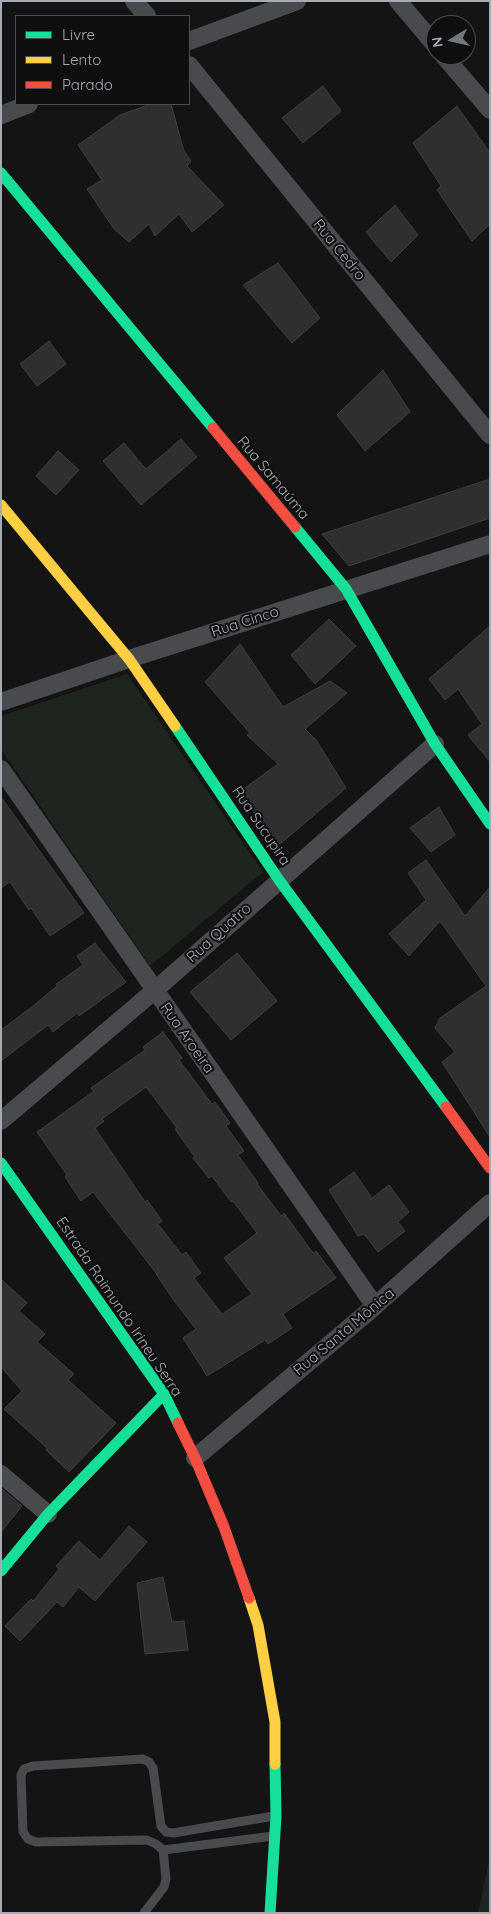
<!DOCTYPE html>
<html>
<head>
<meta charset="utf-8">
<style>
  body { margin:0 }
  #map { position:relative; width:491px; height:1914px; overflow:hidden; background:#141415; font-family:Quicksand,sans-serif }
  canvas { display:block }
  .frame { position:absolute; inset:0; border:2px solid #a6abb5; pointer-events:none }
  .legend { position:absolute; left:15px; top:15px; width:175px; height:90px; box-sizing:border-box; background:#0f0f10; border:1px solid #4b4d52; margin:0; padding:6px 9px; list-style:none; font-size:15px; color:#a6abb5 }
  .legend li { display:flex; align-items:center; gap:10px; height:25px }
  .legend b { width:25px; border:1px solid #4b4d52 }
  .north { position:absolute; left:426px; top:15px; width:50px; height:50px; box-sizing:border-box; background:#0f0f10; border:1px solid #4b4d52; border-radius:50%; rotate:261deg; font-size:14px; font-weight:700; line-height:20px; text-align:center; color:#a6abb5 }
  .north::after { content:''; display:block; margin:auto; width:18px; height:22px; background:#73767d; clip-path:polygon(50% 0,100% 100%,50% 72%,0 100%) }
</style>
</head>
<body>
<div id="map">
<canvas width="491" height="1914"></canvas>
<div class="frame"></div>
<ul class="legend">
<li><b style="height:6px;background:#16e098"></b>Livre</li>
<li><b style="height:6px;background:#ffcf43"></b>Lento</li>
<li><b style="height:6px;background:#f24e42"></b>Parado</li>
</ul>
<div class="north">N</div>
</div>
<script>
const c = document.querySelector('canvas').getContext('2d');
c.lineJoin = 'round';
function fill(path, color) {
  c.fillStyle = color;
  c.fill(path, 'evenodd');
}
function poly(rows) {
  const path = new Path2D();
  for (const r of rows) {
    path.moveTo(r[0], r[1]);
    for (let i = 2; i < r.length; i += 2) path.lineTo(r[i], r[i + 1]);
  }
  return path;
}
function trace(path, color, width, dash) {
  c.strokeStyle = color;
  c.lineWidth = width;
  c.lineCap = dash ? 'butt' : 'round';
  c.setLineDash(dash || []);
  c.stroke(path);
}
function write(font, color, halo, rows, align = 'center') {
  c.font = font + ' Quicksand,sans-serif';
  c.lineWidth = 4;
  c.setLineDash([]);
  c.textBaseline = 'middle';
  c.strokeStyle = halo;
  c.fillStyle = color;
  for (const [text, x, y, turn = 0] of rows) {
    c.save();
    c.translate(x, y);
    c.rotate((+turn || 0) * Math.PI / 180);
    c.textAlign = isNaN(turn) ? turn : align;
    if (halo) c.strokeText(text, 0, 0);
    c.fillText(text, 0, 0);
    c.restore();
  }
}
fill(poly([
  [127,674,263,872,150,966,1,749,1,716],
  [490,1857,490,1913,478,1913]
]), '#1e251f');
const building = poly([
  [323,86,341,111,303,143,282,118,323,86],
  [151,104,171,104,184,151,191,161,187,166,224,205,192,232,179,214,155,236,149,224,129,242,114,229,87,189,102,180,78,145,120,115,151,104],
  [457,106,490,153,490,224,472,241,437,190,441,186,413,143,457,106],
  [395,205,418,235,391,262,366,232,395,205],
  [278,263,320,318,292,343,243,285,278,263],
  [49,341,66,364,37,386,20,364,49,341],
  [383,370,410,412,365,451,337,415,383,370],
  [181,439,197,457,141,505,103,461,124,443,146,469,181,439],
  [58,451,79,470,56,495,36,476,58,451],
  [490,479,490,518,349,566,322,534,490,479],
  [329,619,356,646,315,684,291,655,329,619],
  [490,626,490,762,468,735,482,724,458,689,445,700,429,679,490,626],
  [240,644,283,707,330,681,347,693,305,729,316,740,346,788,280,844,238,793,278,764,247,735,250,733,205,682,240,644],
  [1,797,84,913,50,936,31,908,29,910,10,882,1,888,1,797],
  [439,807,455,835,431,852,410,828,439,807],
  [426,860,465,916,490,887,490,1137,442,1062,455,1052,435,1028,440,1018,486,986,440,921,409,956,389,934,426,900,408,873,426,860],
  [95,943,126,982,79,1016,77,1013,53,1032,48,1025,1,1061,1,1030,33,1006,57,986,56,984,83,965,77,956,95,943],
  [237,953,277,1001,231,1040,190,992,237,953],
  [163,1032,182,1058,179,1060,212,1104,215,1102,230,1123,226,1126,244,1151,238,1155,258,1183,257,1184,281,1216,284,1213,313,1253,316,1251,336,1278,283,1314,292,1328,268,1344,265,1340,207,1376,183,1338,196,1329,175,1302,156,1274,157,1274,93,1192,81,1201,65,1177,67,1175,37,1132,94,1091,91,1088,145,1050,143,1047,163,1032],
  [146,1087,177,1128,175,1129,195,1157,193,1158,209,1178,212,1176,231,1202,233,1201,257,1233,224,1258,252,1294,222,1314,194,1278,201,1273,186,1252,182,1255,158,1224,162,1221,147,1200,145,1202,95,1128,104,1121,102,1119,146,1087],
  [354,1172,372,1198,389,1185,409,1212,398,1222,405,1231,378,1252,364,1234,358,1236,329,1190,354,1172],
  [1,1279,27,1303,19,1311,45,1334,37,1342,74,1374,68,1380,116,1423,69,1472,46,1450,47,1448,4,1409,22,1391,1,1367,1,1279],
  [1,1488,22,1506,1,1532,1,1488],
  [129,1526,147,1542,95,1601,79,1587,63,1607,57,1602,20,1641,5,1626,31,1599,33,1601,59,1569,56,1566,79,1541,100,1560,129,1526],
  [163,1577,172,1622,184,1621,188,1650,145,1654,137,1583,163,1577]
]);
fill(building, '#2f2f30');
trace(building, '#3d3e41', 1);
trace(poly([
  [163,1850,273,1836],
  [144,1913,164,1887,166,1879,163,1850,156,1844,147,1840,36,1842,28,1839,23,1832,21,1775,24,1769,33,1766,143,1759,149,1762,153,1768,161,1826,166,1832,173,1833,274,1816]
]), '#494a4d', 9);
trace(poly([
  [134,1,147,16],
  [398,1,436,46],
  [189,41,297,1],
  [443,55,490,110],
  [189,65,490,435],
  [1,115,29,104],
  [1,702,129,659,490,544],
  [1,769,375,1306],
  [1,1121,154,991,435,744],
  [195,1458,375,1306,490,1203],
  [1,1474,48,1514]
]), '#494a4d', 18);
trace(poly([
  [1,173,213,428],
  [295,527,346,589,435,744,490,824],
  [175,726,279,880,446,1107],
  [1,1163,164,1394,178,1423],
  [1,1571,48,1514,164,1394],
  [270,1913,276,1816,275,1764]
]), '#16e098', 11);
trace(poly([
  [1,505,129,659,175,726],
  [249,1598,258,1625,275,1722,275,1764]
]), '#ffcf43', 11);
trace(poly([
  [213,428,295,527],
  [446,1107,490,1168],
  [178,1423,195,1458,224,1527,249,1598]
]), '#f24e42', 11);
write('15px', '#a6abb5', '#0f0f10', [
  ["Rua Cedro",339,250,51],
  ["Rua Samaúma",273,478,50],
  ["Rua Cinco",245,622,-18],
  ["Rua Sucupira",261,826,56],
  ["Rua Quatro",219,933,-42],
  ["Rua Aroeira",187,1038,55],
  ["Estrada Raimundo Irineu Serra",119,1307,56],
  ["Rua Santa Mônica",344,1332,-40]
]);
</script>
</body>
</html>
